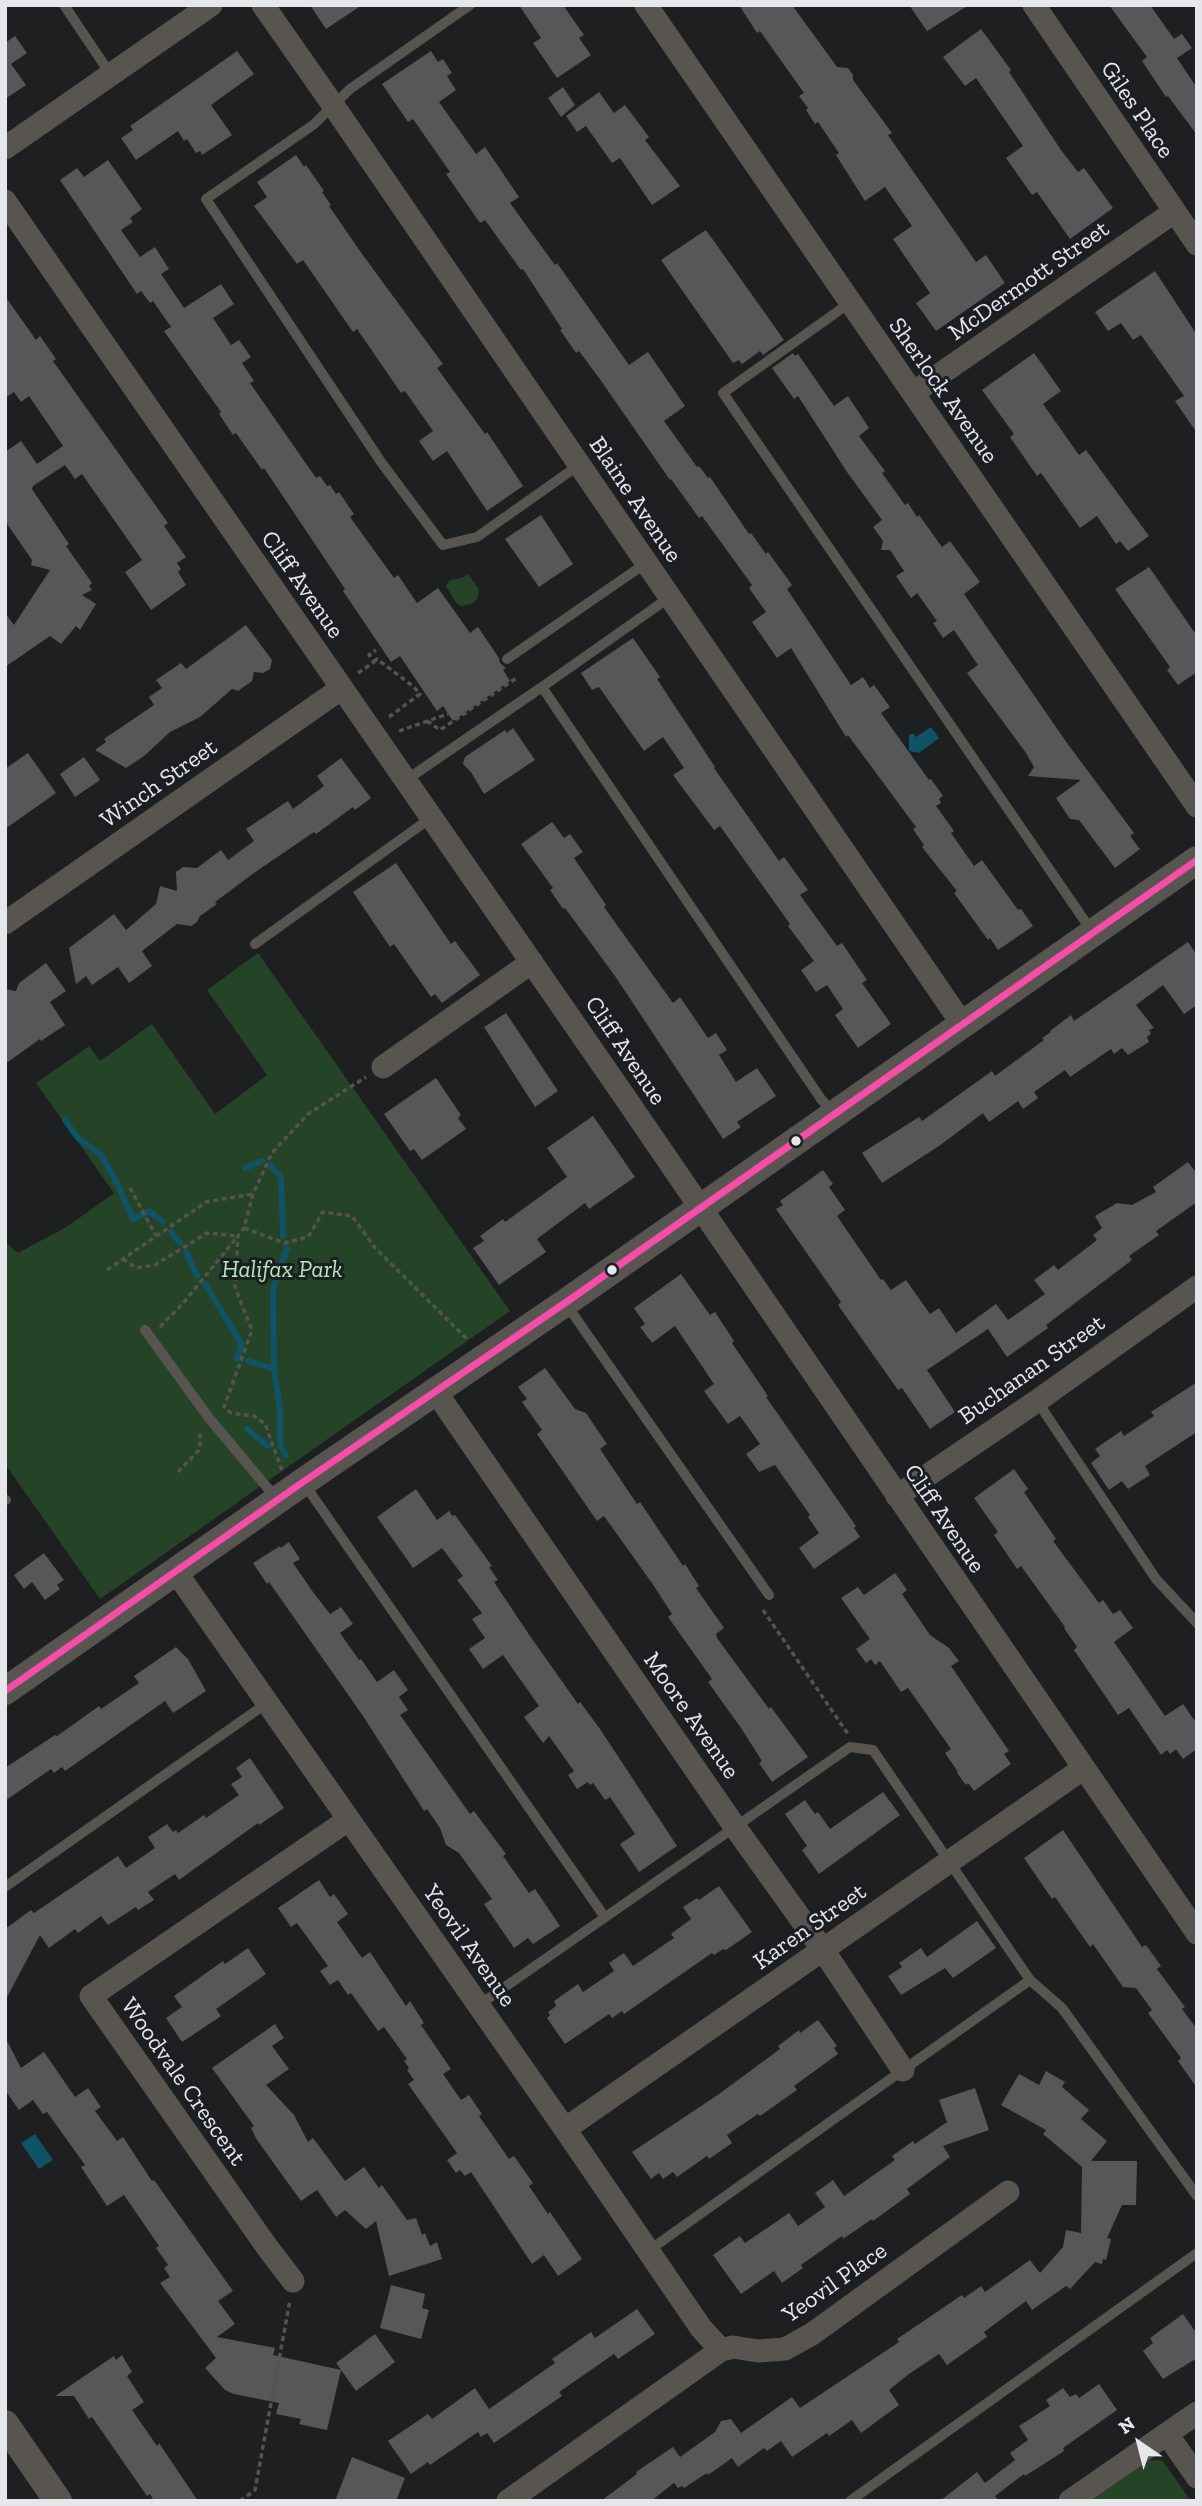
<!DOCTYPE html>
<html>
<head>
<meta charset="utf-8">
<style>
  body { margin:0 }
  #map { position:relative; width:1202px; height:2506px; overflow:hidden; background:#1d1f21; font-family:"Zilla Slab",serif }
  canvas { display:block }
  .frame { position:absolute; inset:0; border:7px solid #e5e7ea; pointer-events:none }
  .north { position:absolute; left:1104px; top:2408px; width:70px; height:70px; -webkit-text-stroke:5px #1b1e23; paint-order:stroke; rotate:325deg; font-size:19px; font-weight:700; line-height:28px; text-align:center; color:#e5e7ea }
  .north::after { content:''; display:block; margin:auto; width:24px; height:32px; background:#e5e7ea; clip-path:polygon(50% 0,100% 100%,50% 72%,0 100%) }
</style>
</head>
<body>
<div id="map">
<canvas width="1202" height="2506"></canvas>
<div class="frame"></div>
<div class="north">N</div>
</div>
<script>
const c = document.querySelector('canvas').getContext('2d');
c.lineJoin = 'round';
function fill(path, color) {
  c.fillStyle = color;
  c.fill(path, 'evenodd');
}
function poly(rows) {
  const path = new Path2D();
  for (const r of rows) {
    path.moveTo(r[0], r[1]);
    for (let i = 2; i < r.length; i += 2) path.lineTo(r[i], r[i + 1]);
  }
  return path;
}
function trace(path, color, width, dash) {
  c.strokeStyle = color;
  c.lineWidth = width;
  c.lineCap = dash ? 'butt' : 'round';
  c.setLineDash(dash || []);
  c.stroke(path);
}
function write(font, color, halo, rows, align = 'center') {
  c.font = font + ' "Zilla Slab",serif';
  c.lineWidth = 6;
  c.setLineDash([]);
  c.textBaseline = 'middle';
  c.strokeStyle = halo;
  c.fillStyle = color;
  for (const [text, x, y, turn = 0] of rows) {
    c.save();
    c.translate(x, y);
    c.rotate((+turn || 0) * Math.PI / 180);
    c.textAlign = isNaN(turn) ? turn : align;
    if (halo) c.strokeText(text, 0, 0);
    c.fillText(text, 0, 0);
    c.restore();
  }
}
fill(poly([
  [468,574,479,589,478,597,474,603,461,606,456,603,446,586,450,580,461,578],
  [258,953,510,1311,100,1599,5,1464,5,1242,18,1253,68,1226,114,1193,36,1083,89,1046,100,1061,152,1024,215,1114,267,1075,207,990],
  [1156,2460,1163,2461,1191,2501,1090,2501,1147,2461]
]), '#254326');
fill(poly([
  [931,727,939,738,919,753,909,751,909,734,914,734,916,737],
  [35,2134,53,2160,39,2169,21,2143]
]), '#105266');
trace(poly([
  [65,1120,78,1138,101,1155,118,1185,133,1219,149,1211,163,1222],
  [270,1165,281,1177,283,1236],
  [245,1168,262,1161],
  [171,1232,180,1243],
  [186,1252,197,1276],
  [205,1284,241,1343,237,1359],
  [248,1361,274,1369,280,1409,280,1445,286,1455],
  [274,1369,273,1289,287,1248],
  [247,1429,268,1446]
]), '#105266', 6);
fill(poly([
  [310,5,362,5,326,29],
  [519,5,563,5,584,35,579,38,591,55,557,78,533,43,541,38],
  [739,5,792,5,837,67,848,68,853,75,853,80,892,133,888,135,976,262,986,255,1005,283,936,331,916,303,930,293,893,239,912,226,885,187,865,201,836,155,839,153,818,122,815,124,806,110,808,108,799,96,804,93,760,31,757,33],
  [909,5,969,5,927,31],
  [1109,5,1150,5,1174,39,1182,34,1192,48,1177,58,1197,88,1197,135,1168,96,1166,97,1142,61,1147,57],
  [981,29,1011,70,1009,72,1061,150,1078,172,1084,168,1113,208,1070,239,1037,192,1032,195,1006,158,1023,146,976,78,965,86,943,57],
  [15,36,27,53,11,64,26,85,5,99,5,43],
  [237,51,254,74,211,105,232,135,202,155,200,151,196,153,187,139,184,141,178,131,136,160,121,138,133,130,130,126],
  [431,51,438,62,443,59,452,73,447,76,456,90,439,102,476,154,485,147,519,197,510,203,555,265,557,263,629,365,648,352,685,406,664,421,697,467,699,466,708,478,710,477,749,534,751,533,766,554,768,552,792,585,787,589,851,685,863,677,870,688,874,685,890,707,881,713,929,780,931,779,943,796,939,799,941,803,936,806,954,831,951,833,974,866,982,860,1018,910,1021,909,1033,926,998,950,990,938,988,940,954,893,957,891,922,847,924,845,913,829,916,827,848,735,846,737,791,648,777,658,752,622,766,612,749,588,752,585,702,516,699,518,671,479,670,480,599,378,579,351,576,353,560,330,562,329,523,269,521,270,485,220,480,223,446,174,450,172,413,119,408,122,382,84],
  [563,87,575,105,561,117,548,98],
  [599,92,614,113,625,105,649,137,645,140,680,186,652,205,620,158,612,163,586,126,577,132,566,116],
  [296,155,304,167,306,165,324,191,322,192,331,205,329,206,362,254,443,364,437,368,485,434,487,432,523,486,487,511,447,451,433,461,419,441,433,431,405,391,401,393,357,329,353,332,303,260,297,264,254,206,267,197,257,182],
  [108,160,142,209,130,218,133,222,121,230,140,257,155,247,169,269,161,274,184,308,221,284,234,304,213,318,231,345,239,340,251,357,242,363,254,381,250,383,316,478,320,476,327,486,330,485,336,494,339,492,354,514,350,517,394,578,398,575,417,603,438,588,470,633,478,627,499,658,500,663,506,668,503,670,510,681,453,721,443,706,437,711,400,656,391,662,343,591,345,589,264,468,262,470,236,433,233,435,219,414,221,412,164,331,171,327,153,301,150,303,141,291,137,294,60,180,77,168,84,177],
  [706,230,784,340,763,355,760,351,742,364,739,360,733,363,661,260],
  [1155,271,1197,335,1197,433,1175,401,1184,396,1141,335,1133,340,1121,323,1108,331,1095,312],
  [5,296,36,340,40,336,56,359,53,361,168,523,164,526,186,557,177,563,181,569,178,572,186,585,151,610,125,572,142,560,82,474,75,479,65,465,33,486,32,489,69,544,66,546,92,583,89,586,92,590,82,595,96,604,80,630,76,626,61,644,50,636,5,667,5,613,14,625,50,570,31,565,32,560,5,521,5,452,21,441,37,464,63,446,29,396,21,402,14,392,5,398],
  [793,353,795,356,798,354,834,406,848,396,869,428,859,436,885,471,882,473,905,505,908,503,917,517,919,515,942,547,950,541,980,582,964,594,1067,743,1134,833,1130,836,1140,849,1115,868,1079,820,1070,819,1056,798,1081,780,1028,776,1034,767,1026,753,967,673,978,665,954,630,943,638,933,623,937,621,917,593,911,598,896,576,904,571,890,550,881,550,883,541,873,527,882,520,847,472,798,396,794,399,772,368],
  [1034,353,1061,391,1043,404,1079,455,1086,450,1149,536,1128,551,1120,541,1116,544,1097,516,1080,528,1041,473,1037,476,1010,437,1014,434,982,390],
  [541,515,573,564,539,587,505,539],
  [1149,567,1197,636,1197,672,1178,685,1167,670,1170,667,1115,589],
  [246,625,272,660,270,669,263,673,254,672,252,681,238,691,232,689,200,717,170,732,144,756,126,768,95,750,106,742,104,739,154,705,149,697,162,688,156,680,181,663,186,669],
  [633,638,660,677,657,679,715,767,714,768,779,861,784,857,808,890,800,895,837,946,842,943,867,980,862,983,891,1024,858,1048,835,1015,843,1009,827,985,816,992,801,970,814,961,788,926,790,924,720,826,714,830,673,775,684,768,663,737,644,751,599,687,592,690,581,673],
  [513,728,535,760,484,794,471,772,463,764,465,757,505,730,507,733],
  [28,753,56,793,5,829,5,769],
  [84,757,100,780,75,797,60,774],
  [341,758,371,798,355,810,353,807,316,834,314,832,254,873,215,902,217,904,200,916,197,922,191,926,177,924,142,951,152,966,129,983,118,967,92,985,86,976,76,984,69,948,114,914,126,930,156,904,160,886,177,891,176,872,183,867,197,868,221,850,228,860,254,841,246,829,288,801,293,809,324,786,317,776],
  [552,822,564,838,570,834,583,852,574,858,606,905,604,907,673,1003,680,997,708,1038,716,1033,727,1050,719,1055,736,1082,757,1068,776,1096,737,1122,741,1127,723,1139,615,976,565,908,563,909,550,890,553,888,521,844],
  [396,863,451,944,455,941,480,975,442,1003,435,994,431,997,394,944,390,947,353,892],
  [1188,942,1197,955,1197,1005,1184,1014,1163,985,1136,1005,1154,1028,1149,1030,1151,1034,1147,1037,1149,1042,1128,1055,1122,1048,1114,1054,1111,1049,1070,1077,1065,1070,1034,1092,1038,1098,1023,1109,1018,1101,989,1122,983,1113,939,1146,882,1183,862,1153,919,1117,922,1121,992,1071,995,1076,1044,1040,1042,1038,1051,1032,1050,1031,1071,1015,1074,1021],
  [46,963,66,991,50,1002,65,1025,41,1041,40,1039,5,1064,5,989,16,991,19,983],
  [506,1013,558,1091,535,1107,484,1027],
  [436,1078,461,1115,458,1118,466,1129,422,1160,414,1149,410,1151,384,1114],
  [593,1116,635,1177,589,1209,585,1203,537,1239,546,1252,499,1285,473,1248,484,1241,480,1236,503,1219,505,1222,567,1177,547,1148],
  [1188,1162,1197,1174,1197,1202,1156,1231,1159,1235,1129,1256,1132,1260,1046,1325,1048,1328,1007,1357,988,1329,927,1370,955,1412,930,1429,902,1388,898,1390,838,1305,841,1302,776,1209,783,1205,780,1201,823,1170,833,1184,829,1187,845,1210,837,1216,881,1280,883,1279,891,1290,906,1280,930,1314,939,1308,956,1333,996,1304,1008,1320,1045,1294,1034,1280,1054,1265,1058,1270,1097,1240,1093,1235,1102,1228,1095,1216,1117,1203,1132,1205,1156,1192,1153,1187],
  [681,1274,710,1315,715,1312,734,1341,732,1343,768,1396,766,1397,856,1526,854,1528,860,1537,814,1569,799,1548,819,1533,808,1517,810,1515,775,1465,759,1472,746,1454,760,1444,740,1416,728,1424,704,1391,714,1384,675,1326,652,1343,640,1327,645,1324,634,1308],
  [545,1368,575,1409,586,1413,607,1444,600,1449,637,1504,640,1502,683,1566,685,1564,699,1586,696,1588,724,1628,716,1634,717,1638,769,1709,771,1707,808,1757,772,1782,759,1763,762,1761,741,1728,708,1682,712,1679,668,1617,672,1614,654,1586,604,1516,597,1521,537,1434,542,1430,522,1402,527,1399,518,1387],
  [1197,1382,1197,1432,1145,1466,1150,1475,1128,1489,1122,1481,1109,1490,1091,1463,1100,1456,1095,1449,1121,1431,1124,1436,1154,1416,1151,1412],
  [1014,1469,1028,1489,1024,1492,1056,1539,1053,1541,1099,1603,1103,1600,1113,1614,1120,1610,1133,1628,1114,1642,1165,1716,1183,1704,1197,1724,1197,1749,1183,1759,1176,1749,1170,1754,1167,1750,1161,1755,1129,1708,1118,1715,1074,1650,1077,1647,1064,1628,1065,1627,1021,1566,1017,1569,994,1535,998,1532,974,1498],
  [416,1489,437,1520,449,1511,452,1516,455,1515,492,1566,489,1567,498,1580,494,1582,530,1636,578,1704,580,1702,600,1729,677,1846,639,1872,620,1844,635,1834,610,1797,605,1800,593,1783,590,1785,588,1782,577,1789,568,1775,574,1771,549,1736,543,1743,524,1717,539,1706,503,1655,483,1669,469,1649,485,1638,472,1619,482,1613,457,1580,463,1576,442,1548,413,1568,377,1517],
  [289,1542,300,1559,293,1563,313,1592,330,1614,341,1607,353,1624,340,1633,359,1660,361,1659,377,1682,394,1670,408,1690,399,1697,408,1710,400,1715,470,1814,474,1811,506,1854,503,1856,529,1893,535,1889,560,1926,533,1944,528,1938,514,1948,484,1904,492,1899,459,1853,446,1845,440,1828,427,1809,424,1811,363,1716,269,1582,267,1584,253,1563,280,1546,281,1548],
  [44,1553,64,1580,57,1585,60,1589,45,1600,32,1582,24,1589,14,1575],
  [895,1573,907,1590,902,1594,930,1635,949,1648,959,1661,951,1666,1009,1751,1004,1754,1011,1764,974,1791,968,1783,966,1785,957,1773,958,1772,945,1753,951,1749,908,1688,901,1692,880,1661,875,1665,871,1659,866,1663,856,1649,870,1639,841,1598,858,1587,864,1595],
  [176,1647,188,1659,206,1691,173,1713,165,1701,65,1771,62,1767,54,1773,51,1769,5,1801,5,1768,55,1735,57,1736,99,1706,101,1709,139,1683,134,1676],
  [250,1758,284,1808,259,1825,258,1823,179,1880,175,1874,148,1892,154,1900,138,1910,136,1907,108,1925,101,1916,78,1933,75,1929,49,1948,40,1935,5,2001,5,1929,31,1910,34,1913,118,1856,126,1868,155,1848,148,1837,167,1824,173,1832,176,1830,178,1833,204,1815,206,1818,239,1795,231,1784,242,1777,236,1768],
  [883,1792,900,1815,819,1874,802,1850,807,1846,785,1814,805,1800,815,1814,818,1812,830,1829],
  [1063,1830,1142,1947,1146,1945,1161,1966,1157,1969,1185,2007,1182,2009,1197,2029,1197,2088,1178,2061,1181,2058,1148,2013,1152,2010,1136,1988,1123,1987,1093,1944,1090,1947,1055,1897,1052,1899,1024,1858],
  [319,1880,330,1897,334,1894,348,1914,337,1922,362,1958,370,1952,406,2006,410,2001,424,2023,421,2025,451,2069,443,2074,461,2100,469,2095,482,2114,479,2116,509,2159,514,2156,533,2183,529,2186,548,2214,550,2212,582,2259,558,2276,544,2255,532,2264,471,2172,465,2176,460,2170,456,2173,447,2160,457,2153,408,2084,414,2080,407,2070,409,2068,404,2061,407,2059,384,2027,378,2031,351,1993,348,1995,338,1980,330,1985,320,1971,328,1966,297,1923,291,1927,278,1908],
  [719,1886,752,1932,726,1950,723,1949,714,1955,712,1953,624,2014,622,2011,612,2018,609,2014,565,2044,547,2018,550,2015,548,2012,556,2006,554,2001,578,1984,583,1992,614,1971,609,1963,624,1953,633,1966,674,1938,671,1934,691,1919,683,1907,697,1898,699,1900],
  [977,1921,996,1948,953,1978,945,1968,901,1995,888,1976,902,1967,899,1963,921,1948,927,1957],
  [248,1948,266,1974,216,2009,221,2016,182,2042,166,2018,182,2007,174,1996,223,1961,225,1964],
  [818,2020,837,2046,834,2048,838,2054,794,2086,797,2090,760,2116,758,2114,727,2135,732,2143,709,2159,707,2156,677,2177,673,2172,663,2179,659,2173,651,2179,632,2152,719,2094,780,2049,778,2046,799,2030,800,2033],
  [275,2024,284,2038,272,2046,289,2069,266,2085,294,2115,308,2142,313,2138,345,2181,364,2167,379,2188,382,2185,407,2220,416,2218,422,2235,425,2233,430,2246,437,2242,442,2259,389,2276,376,2221,366,2229,345,2210,336,2217,317,2190,301,2201,257,2140,251,2128,254,2126,212,2068],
  [5,2037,21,2068,44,2052,75,2097,88,2088,101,2107,95,2111,117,2141,123,2137,152,2181,154,2180,233,2291,218,2301,235,2324,217,2337,275,2348,273,2355,341,2370,336,2363,375,2334,395,2362,356,2391,341,2370,327,2430,299,2424,301,2419,276,2414,279,2403,234,2394,225,2390,205,2368,216,2358,160,2283,170,2277,164,2268,168,2265,156,2248,159,2246,124,2195,107,2206,81,2167,85,2165,47,2112,43,2114,33,2100,19,2110,5,2090],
  [1046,2071,1065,2082,1062,2087,1089,2110,1081,2119,1107,2141,1091,2161,1137,2161,1136,2205,1122,2205,1107,2238,1111,2239,1106,2260,1103,2259,1102,2264,1095,2262,1070,2289,1066,2286,1032,2310,1026,2301,984,2332,987,2337,947,2365,939,2354,909,2374,889,2390,899,2405,861,2433,852,2420,829,2436,827,2433,792,2457,781,2441,767,2451,764,2448,738,2467,732,2458,708,2475,707,2473,684,2488,682,2486,678,2488,674,2483,651,2501,601,2501,637,2474,636,2472,673,2447,680,2457,715,2432,721,2421,731,2419,741,2433,792,2397,800,2408,899,2342,897,2339,962,2295,964,2298,981,2286,985,2292,1030,2260,1040,2273,1063,2247,1066,2230,1081,2233,1082,2167,1043,2134,1046,2130,1001,2105,1019,2074,1039,2085],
  [975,2088,989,2130,943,2146,950,2157,907,2189,910,2194,873,2221,872,2219,843,2239,842,2236,801,2265,803,2268,782,2283,774,2271,741,2294,713,2255,740,2236,745,2243,789,2213,798,2226,825,2207,815,2193,833,2180,844,2196,895,2160,892,2156,913,2141,915,2144,947,2122,939,2100],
  [391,2285,425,2294,422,2308,429,2310,421,2339,380,2328],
  [637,2309,655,2334,618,2359,614,2354,559,2392,562,2396,494,2443,487,2433,481,2437,478,2432,430,2465,428,2462,411,2474,388,2441,428,2414,432,2419,475,2388,489,2409,555,2363,552,2359,591,2332,595,2338],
  [1183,2314,1197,2334,1197,2358,1163,2379,1143,2351,1153,2343,1150,2338],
  [122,2355,132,2372,127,2376,144,2402,132,2410,157,2446,159,2443,198,2501,154,2501,150,2494,147,2496,92,2417,89,2419,74,2396,55,2396,114,2356,116,2360],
  [1099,2384,1117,2410,1063,2448,1064,2451,1025,2476,1024,2474,995,2496,999,2501,940,2501,977,2472,985,2483,1015,2460,1010,2453,1028,2440,1019,2426,1050,2406,1046,2400,1063,2388,1070,2397,1076,2394,1079,2398],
  [352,2457,405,2478,396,2501,335,2501]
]), '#565759');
trace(poly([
  [374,662,377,659,414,687,420,694,389,717],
  [358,673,374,662,369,655,376,650],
  [427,721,440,730,518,677],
  [399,731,448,714],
  [130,1188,156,1236],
  [244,1228,284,1243,308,1237,323,1212,352,1216,375,1248,467,1339],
  [123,1259,136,1268,155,1265,207,1233,238,1236],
  [107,1270,206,1202,253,1194],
  [160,1327,185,1301,237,1237],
  [282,1470,265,1424,254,1416,231,1413,224,1407,252,1330,235,1287,238,1236,244,1228,253,1194,272,1153,308,1114,366,1077],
  [178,1472,200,1449,200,1430],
  [763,1610,848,1734],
  [240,2501,255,2490,290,2300]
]), '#555350', 3.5, [5, 3.5]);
trace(poly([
  [64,5,111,75],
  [470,5,350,89,313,125,206,199,381,462,443,545,477,537,579,465],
  [851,302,723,393,1093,933],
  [507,659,646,563],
  [542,687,670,597],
  [406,780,542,687,821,1099,834,1114],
  [255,944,432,817],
  [566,1304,769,1595],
  [145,1330,209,1418,276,1498],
  [1037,1401,1156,1579,1197,1623],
  [303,1482,604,1916],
  [5,1500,6,1500],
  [5,1887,267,1703],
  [479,2005,850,1747,873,1750,1030,1980,1062,2008,1197,2196],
  [648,2251,1030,1980],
  [850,2501,1197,2253]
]), '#585551', 10);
trace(poly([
  [263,5,333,105,963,1025],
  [646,5,1197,806],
  [1034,5,1197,244],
  [5,148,211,5],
  [5,201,622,1093,1197,1933],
  [913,393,1174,212],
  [5,923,342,688],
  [383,1067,532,962],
  [436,1392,735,1827,823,1950,903,2070],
  [897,1496,1037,1401,1197,1287],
  [176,1572,565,2129,701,2328,721,2350],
  [565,2129,1084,1768],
  [293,2281,267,2247,91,1996,348,1820],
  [1167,2434,1197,2477],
  [508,2501,721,2350,733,2347,758,2351,785,2349,812,2334,1008,2192],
  [1070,2501,1197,2413]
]), '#585551', 23);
trace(poly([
  [5,1691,303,1482,565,1303,1197,860],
  [5,2424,58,2501]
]), '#585551', 28);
trace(poly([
  [5,1691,303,1482,565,1303,1197,860]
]), '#f54da8', 7);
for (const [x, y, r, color] of [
  [796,1141,6,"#e5e7ea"],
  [612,1270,6,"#e5e7ea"]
]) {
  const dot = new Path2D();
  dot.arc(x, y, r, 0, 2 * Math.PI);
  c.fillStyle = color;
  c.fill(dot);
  trace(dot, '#1b1e23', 2.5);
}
write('24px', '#e5e7ea', '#1b1e23', [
  ["Giles Place",1137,110,56],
  ["McDermott Street",1029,281,-35],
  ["Sherlock Avenue",943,391,55],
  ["Blaine Avenue",635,500,56],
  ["Cliff Avenue",302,585,55],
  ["Winch Street",159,784,-35],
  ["Cliff Avenue",625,1051,56],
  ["Buchanan Street",1032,1370,-35],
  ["Cliff Avenue",944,1519,56],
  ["Moore Avenue",691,1716,55],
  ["Karen Street",810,1927,-35],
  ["Yeovil Avenue",469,1946,55],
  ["Woodvale Crescent",183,2082,55],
  ["Yeovil Place",835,2283,-35]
]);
write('italic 24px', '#afecae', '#1b1e23', [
  ["Halifax Park",282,1270]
]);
</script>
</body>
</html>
